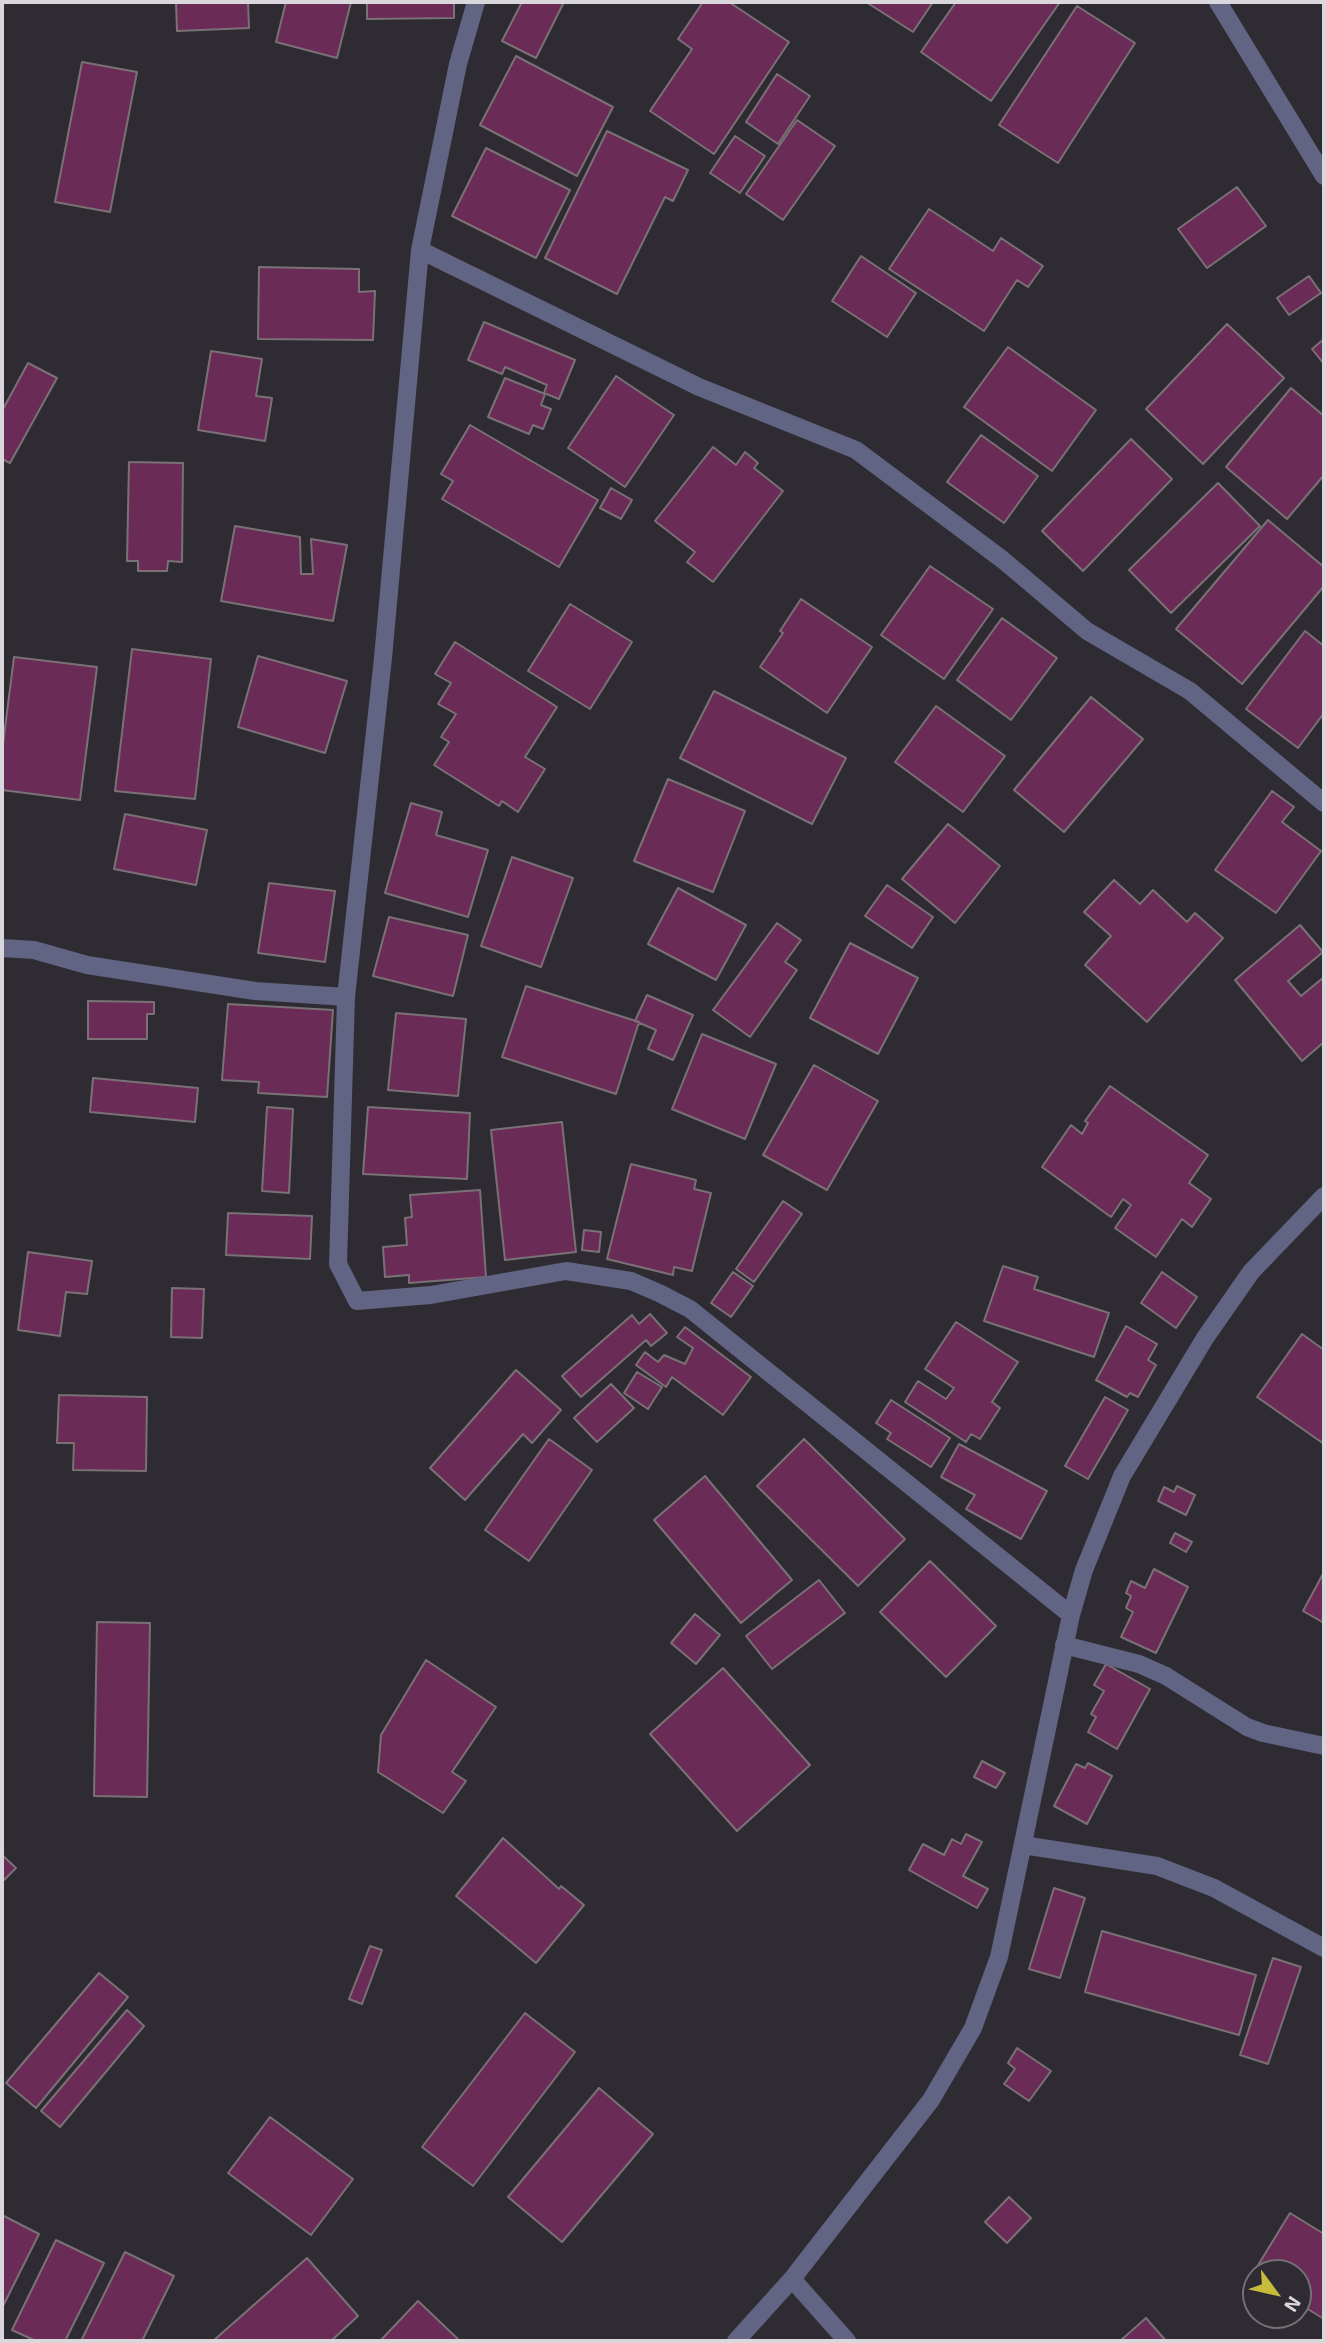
<!DOCTYPE html>
<html>
<head>
<meta charset="utf-8">
<style>
  body { margin:0 }
  #map { position:relative; width:1326px; height:2343px; overflow:hidden; background:#2f2b32; font-family:"Exo 2",sans-serif }
  canvas { display:block }
  .frame { position:absolute; inset:0; border:4px solid #d9d7db; pointer-events:none }
  .north { position:absolute; left:1242px; top:2259px; width:70px; height:70px; box-sizing:border-box; background:#2f2b32; border:2px solid #737076; border-radius:50%; rotate:123deg; font-size:19px; font-weight:700; line-height:28px; text-align:center; color:#d9d7db }
  .north::after { content:''; display:block; margin:auto; width:24px; height:32px; background:#c7bb3b; clip-path:polygon(50% 0,100% 100%,50% 72%,0 100%) }
</style>
</head>
<body>
<div id="map">
<canvas width="1326" height="2343"></canvas>
<div class="frame"></div>
<div class="north">N</div>
</div>
<script>
const c = document.querySelector('canvas').getContext('2d');
c.lineJoin = 'round';
function fill(path, color) {
  c.fillStyle = color;
  c.fill(path, 'evenodd');
}
function poly(rows) {
  const path = new Path2D();
  for (const r of rows) {
    path.moveTo(r[0], r[1]);
    for (let i = 2; i < r.length; i += 2) path.lineTo(r[i], r[i + 1]);
  }
  return path;
}
function trace(path, color, width, dash) {
  c.strokeStyle = color;
  c.lineWidth = width;
  c.lineCap = dash ? 'butt' : 'round';
  c.setLineDash(dash || []);
  c.stroke(path);
}
const building = poly([
  [176,2,248,2,249,28,177,31,176,2],
  [286,2,351,2,337,58,276,42,286,2],
  [367,2,454,2,454,18,367,19,367,2],
  [522,2,564,2,536,58,502,41,522,2],
  [703,2,729,2,789,42,714,154,650,111,692,49,678,39,703,2],
  [866,2,933,2,913,32,866,2],
  [956,2,1060,2,991,101,921,52,956,2],
  [1077,6,1135,43,1058,163,999,125,1077,6],
  [516,56,613,107,577,176,480,125,516,56],
  [82,62,137,72,110,212,55,202,82,62],
  [777,74,810,96,778,144,746,122,777,74],
  [797,120,835,146,783,220,746,194,797,120],
  [607,131,688,170,673,201,665,197,617,294,545,258,607,131],
  [735,136,765,156,740,193,710,173,735,136],
  [486,148,570,190,536,258,452,216,486,148],
  [1237,187,1266,226,1207,268,1178,229,1237,187],
  [929,209,993,251,1001,238,1043,266,1028,287,1017,280,984,331,889,269,929,209],
  [861,256,916,293,887,337,832,301,861,256],
  [259,267,359,269,359,292,375,291,373,340,258,339,259,267],
  [1309,276,1321,293,1289,315,1277,298,1309,276],
  [484,322,575,360,559,399,544,393,547,385,505,367,502,374,468,360,484,322],
  [1227,324,1284,378,1203,464,1146,409,1227,324],
  [1324,339,1324,364,1312,349,1324,339],
  [1008,347,1096,410,1052,471,964,407,1008,347],
  [211,351,262,359,256,396,272,398,265,441,198,430,211,351],
  [28,363,57,378,10,463,2,459,2,411,28,363],
  [616,376,674,415,625,487,568,448,616,376],
  [505,378,545,394,541,405,551,409,543,429,533,425,529,434,488,417,505,378],
  [1291,388,1324,416,1324,475,1287,519,1226,467,1291,388],
  [470,425,598,500,559,567,442,499,453,481,441,474,470,425],
  [981,435,1038,476,1004,523,947,482,981,435],
  [1131,439,1172,479,1083,571,1042,531,1131,439],
  [713,447,736,465,745,452,758,463,754,468,783,491,713,582,687,562,695,552,655,521,713,447],
  [129,462,183,463,182,562,168,561,167,571,138,571,138,561,127,561,129,462],
  [1218,483,1260,526,1171,613,1129,570,1218,483],
  [611,488,632,500,621,519,600,508,611,488],
  [1268,520,1324,567,1324,586,1242,684,1176,629,1268,520],
  [235,526,300,537,301,574,313,574,311,539,347,545,333,621,221,601,235,526],
  [930,566,993,609,944,679,881,635,930,566],
  [801,599,872,647,827,713,760,667,783,633,780,631,801,599],
  [570,604,632,642,590,709,528,671,570,604],
  [1002,618,1057,658,1011,720,957,680,1002,618],
  [1305,631,1324,646,1324,713,1298,748,1246,709,1305,631],
  [455,642,557,707,525,757,545,769,518,812,502,801,499,806,434,765,449,742,441,737,456,714,438,704,451,683,435,674,455,642],
  [132,649,211,659,195,799,115,791,132,649],
  [258,656,347,681,325,753,238,727,258,656],
  [14,657,97,667,80,800,2,790,2,752,14,657],
  [714,691,846,758,812,824,680,758,714,691],
  [1091,697,1143,739,1064,832,1014,790,1091,697],
  [936,706,1005,756,963,812,895,762,936,706],
  [668,779,745,811,713,892,634,861,668,779],
  [1272,791,1294,807,1282,822,1321,851,1276,913,1215,870,1272,791],
  [411,803,442,812,436,835,488,850,468,917,385,893,411,803],
  [125,814,207,830,196,885,114,869,125,814],
  [948,824,1000,866,955,923,902,879,948,824],
  [512,857,573,878,541,967,481,946,512,857],
  [1114,880,1140,904,1153,890,1187,922,1195,913,1223,938,1147,1022,1085,965,1111,936,1084,912,1114,880],
  [269,883,335,891,325,962,258,953,269,883],
  [887,885,933,917,912,948,865,916,887,885],
  [678,888,746,925,716,980,648,944,678,888],
  [389,917,468,935,453,996,373,976,389,917],
  [777,923,801,940,785,962,797,970,750,1037,713,1010,777,923],
  [1300,925,1323,952,1288,981,1301,996,1324,977,1324,1042,1302,1061,1235,980,1300,925],
  [850,943,918,978,878,1054,810,1018,850,943],
  [526,986,639,1022,616,1094,502,1057,526,986],
  [647,995,693,1015,673,1060,648,1049,656,1030,635,1021,647,995],
  [88,1001,154,1002,154,1014,147,1014,147,1039,88,1039,88,1001],
  [228,1004,333,1010,327,1097,258,1093,259,1082,222,1080,228,1004],
  [396,1013,466,1019,458,1096,388,1090,396,1013],
  [702,1034,776,1064,745,1139,672,1109,702,1034],
  [814,1065,878,1101,827,1190,763,1155,814,1065],
  [93,1078,198,1088,195,1122,90,1112,93,1078],
  [1110,1086,1208,1155,1189,1183,1211,1199,1192,1227,1182,1219,1156,1257,1115,1228,1131,1205,1123,1199,1111,1217,1042,1167,1071,1125,1082,1134,1088,1123,1085,1121,1110,1086],
  [267,1107,293,1109,289,1193,262,1191,267,1107],
  [368,1107,470,1113,467,1179,363,1174,368,1107],
  [562,1122,576,1252,505,1260,491,1130,562,1122],
  [631,1164,696,1180,694,1189,711,1193,692,1271,674,1267,673,1275,607,1259,631,1164],
  [480,1190,486,1277,409,1283,409,1275,385,1277,383,1247,407,1245,405,1218,412,1217,410,1195,480,1190],
  [783,1201,802,1214,754,1282,736,1269,783,1201],
  [228,1213,312,1216,310,1259,226,1255,228,1213],
  [584,1230,601,1232,599,1252,582,1250,584,1230],
  [28,1252,92,1261,87,1294,66,1292,60,1336,18,1330,28,1252],
  [1003,1266,1038,1277,1034,1289,1109,1313,1094,1357,984,1321,1003,1266],
  [733,1272,753,1286,731,1317,711,1303,733,1272],
  [1162,1272,1197,1297,1176,1328,1141,1303,1162,1272],
  [172,1288,204,1289,202,1338,171,1337,172,1288],
  [650,1314,667,1333,651,1346,646,1340,581,1397,562,1376,632,1315,639,1324,650,1314],
  [956,1322,1018,1362,992,1402,1000,1408,980,1439,971,1434,966,1442,905,1402,918,1381,946,1399,954,1388,925,1369,956,1322],
  [1126,1326,1157,1344,1148,1360,1156,1365,1138,1397,1130,1393,1127,1397,1096,1380,1126,1326],
  [685,1327,751,1377,723,1415,672,1377,666,1387,636,1365,645,1352,658,1362,664,1355,685,1364,693,1348,677,1337,685,1327],
  [1302,1334,1324,1350,1324,1444,1257,1397,1302,1334],
  [516,1370,561,1410,532,1443,523,1434,465,1500,430,1468,516,1370],
  [637,1372,662,1387,648,1409,624,1393,637,1372],
  [611,1384,634,1408,597,1442,574,1418,611,1384],
  [59,1395,147,1397,146,1471,73,1470,74,1443,57,1443,59,1395],
  [1105,1397,1128,1410,1088,1479,1065,1466,1105,1397],
  [891,1400,950,1438,931,1467,887,1439,891,1433,876,1423,891,1400],
  [549,1439,592,1470,529,1561,485,1530,549,1439],
  [804,1439,905,1539,858,1586,757,1486,804,1439],
  [959,1444,1047,1491,1021,1539,966,1509,975,1495,941,1477,959,1444],
  [705,1476,792,1580,741,1623,654,1520,705,1476],
  [1177,1486,1195,1495,1186,1515,1158,1501,1164,1487,1174,1492,1177,1486],
  [1175,1533,1192,1542,1186,1552,1170,1543,1175,1533],
  [930,1561,996,1626,946,1677,880,1612,930,1561],
  [1154,1569,1188,1587,1156,1653,1121,1637,1133,1612,1126,1608,1131,1596,1126,1593,1131,1581,1145,1588,1154,1569],
  [1324,1572,1324,1623,1303,1611,1324,1572],
  [819,1580,845,1613,772,1669,746,1636,819,1580],
  [695,1614,720,1635,696,1664,671,1643,695,1614],
  [97,1622,150,1623,147,1797,94,1796,97,1622],
  [426,1660,496,1707,452,1772,466,1781,443,1813,378,1772,381,1735,426,1660],
  [1106,1664,1150,1689,1117,1749,1088,1732,1096,1717,1091,1714,1104,1691,1094,1685,1106,1664],
  [723,1668,810,1765,737,1831,650,1734,723,1668],
  [982,1761,1005,1773,996,1788,974,1777,982,1761],
  [1088,1763,1112,1776,1087,1824,1054,1806,1076,1764,1085,1768,1088,1763],
  [966,1834,982,1842,963,1876,988,1889,977,1908,909,1870,923,1844,944,1855,952,1839,961,1844,966,1834],
  [503,1838,559,1889,561,1886,584,1905,536,1963,456,1896,503,1838],
  [2,1855,16,1868,2,1882,2,1855],
  [1054,1888,1085,1898,1060,1978,1029,1969,1054,1888],
  [1102,1931,1256,1975,1239,2035,1085,1992,1102,1931],
  [370,1946,382,1950,362,2004,349,1999,370,1946],
  [1273,1958,1301,1967,1268,2064,1240,2055,1273,1958],
  [99,1973,128,1997,36,2108,6,2083,99,1973],
  [127,2010,144,2026,60,2127,41,2111,127,2010],
  [525,2013,575,2052,473,2186,422,2147,525,2013],
  [1017,2048,1051,2071,1029,2101,1004,2084,1015,2069,1008,2063,1017,2048],
  [599,2088,653,2134,562,2242,508,2197,599,2088],
  [270,2117,353,2179,311,2235,228,2173,270,2117],
  [1009,2197,1031,2218,1007,2243,985,2222,1009,2197],
  [1290,2213,1324,2234,1324,2319,1298,2303,1298,2273,1256,2273,1256,2278,1252,2275,1290,2213],
  [2,2215,39,2234,3,2306,2,2306,2,2215],
  [56,2240,104,2263,65,2341,36,2341,12,2330,56,2240],
  [125,2252,174,2276,142,2341,81,2341,125,2252],
  [307,2258,358,2316,331,2341,213,2341,307,2258],
  [418,2301,460,2341,380,2341,418,2301],
  [1146,2318,1166,2341,1120,2341,1146,2318]
]);
fill(building, '#6a2b56');
trace(building, '#7a7176', 2);
trace(poly([
  [476,2,458,64,420,250,383,658,346,997,338,1264,357,1301,431,1295,566,1271,631,1281,659,1293,690,1309,1071,1615],
  [1218,2,1324,176],
  [420,250,699,387,856,450,1003,560,1087,631,1190,691,1324,803],
  [2,948,34,950,87,965,255,991,346,997],
  [1064,1645,1139,1664,1166,1676,1247,1727,1263,1733,1324,1746],
  [1023,1845,1157,1866,1214,1888,1324,1948],
  [792,2279,847,2341],
  [736,2341,792,2279,931,2100,973,2028,999,1957,1071,1615,1084,1570,1122,1476,1205,1338,1251,1272,1324,1196]
]), '#616482', 18);
</script>
</body>
</html>
